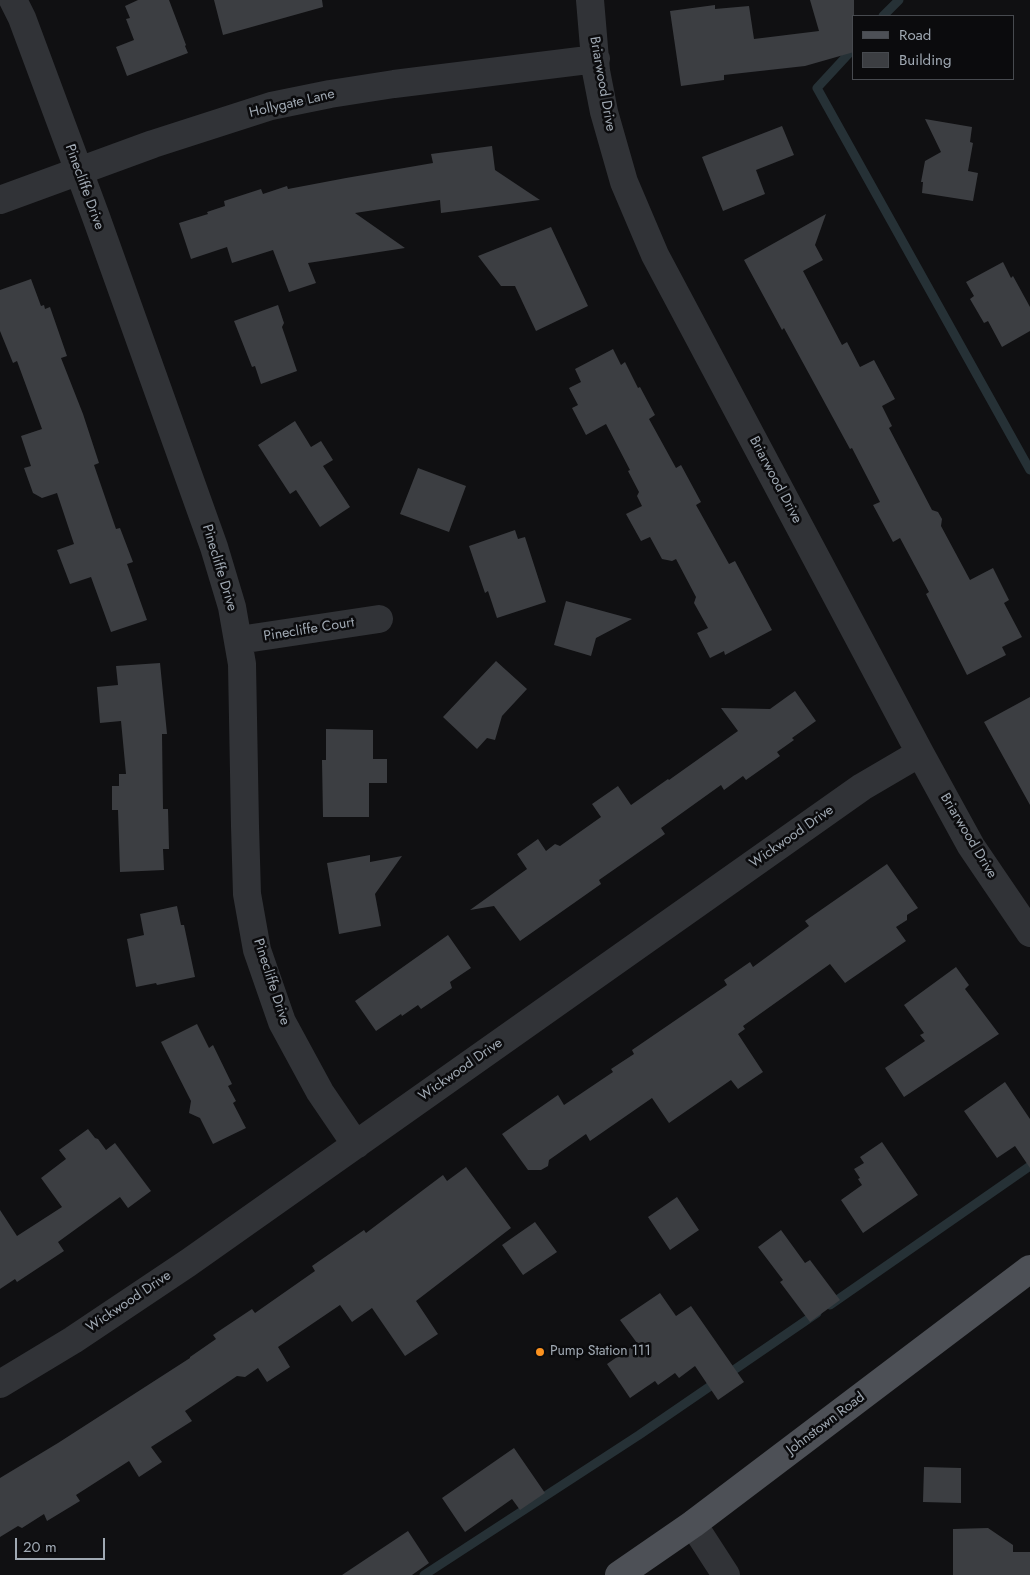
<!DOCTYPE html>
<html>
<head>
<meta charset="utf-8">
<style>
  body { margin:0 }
  #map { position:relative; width:1030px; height:1575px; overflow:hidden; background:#101012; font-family:Jost,sans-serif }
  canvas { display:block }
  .legend { position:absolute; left:852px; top:15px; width:162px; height:65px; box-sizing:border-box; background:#0b0b0d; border:1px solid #474a4f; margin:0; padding:6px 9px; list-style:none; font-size:15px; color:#a0a9b3 }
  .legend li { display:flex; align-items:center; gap:10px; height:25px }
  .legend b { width:25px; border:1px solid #474a4f }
  .scale { position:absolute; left:15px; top:1538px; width:90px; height:22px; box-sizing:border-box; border:2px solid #a0a9b3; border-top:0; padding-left:6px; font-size:15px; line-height:18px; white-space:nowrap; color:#a0a9b3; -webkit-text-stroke:4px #0b0b0d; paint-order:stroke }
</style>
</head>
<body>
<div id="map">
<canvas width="1030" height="1575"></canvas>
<ul class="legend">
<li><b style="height:6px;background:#4d5056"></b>Road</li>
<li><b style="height:14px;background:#3c3e42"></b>Building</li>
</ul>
<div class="scale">20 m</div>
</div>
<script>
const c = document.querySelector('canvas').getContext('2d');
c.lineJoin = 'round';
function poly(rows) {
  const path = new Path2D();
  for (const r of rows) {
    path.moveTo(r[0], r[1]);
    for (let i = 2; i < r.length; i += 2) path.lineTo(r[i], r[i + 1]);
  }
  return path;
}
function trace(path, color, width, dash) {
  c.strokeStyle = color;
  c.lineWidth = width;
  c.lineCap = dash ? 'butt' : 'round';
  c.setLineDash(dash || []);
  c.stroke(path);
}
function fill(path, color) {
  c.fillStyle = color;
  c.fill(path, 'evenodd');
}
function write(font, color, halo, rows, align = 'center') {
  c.font = font + ' Jost,sans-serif';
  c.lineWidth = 5;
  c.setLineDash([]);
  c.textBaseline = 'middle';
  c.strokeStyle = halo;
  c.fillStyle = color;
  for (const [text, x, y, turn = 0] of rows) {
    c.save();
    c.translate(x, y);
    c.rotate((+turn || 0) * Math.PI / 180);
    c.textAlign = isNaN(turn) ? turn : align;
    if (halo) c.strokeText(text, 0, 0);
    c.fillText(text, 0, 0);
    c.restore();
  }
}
trace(poly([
  [883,16,899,0],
  [854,48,817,88,1030,470],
  [830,1305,1030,1166],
  [424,1575,639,1435,817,1313]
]), '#263136', 9);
fill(poly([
  [138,0,169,0,186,45,185,46,188,53,127,76,116,47,134,40,126,19,130,18,125,6],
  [214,0,322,0,323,7,223,35],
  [810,0,854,0,854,52,805,66,724,75,724,80,681,86,670,11,715,5,715,9,749,6,754,39,819,31],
  [925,119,972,127,970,142,973,143,968,171,978,173,973,201,922,193,923,182,921,182,925,161,941,152],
  [782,126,794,155,756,170,765,194,723,211,702,157],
  [492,146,495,170,540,200,441,213,440,200,355,213,405,248,308,263,316,283,289,292,273,250,232,263,227,247,191,259,179,223,208,214,207,212,225,206,224,201,261,189,263,194,287,186,288,189,346,178,433,163,431,154],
  [826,214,815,245,823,260,803,271,842,345,847,342,860,367,874,360,895,399,882,406,892,426,889,428,932,510,938,512,942,519,941,526,970,580,993,568,1009,600,1004,603,1022,637,1002,647,1006,655,967,675,926,594,929,592,900,538,893,542,873,505,880,502,852,448,850,449,784,328,782,330,744,260],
  [551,227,588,306,536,331,515,286,501,286,478,256],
  [1003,262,1011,278,1013,276,1030,307,1030,331,1002,347,988,321,984,323,970,299,974,296,966,282],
  [31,279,41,306,44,305,45,309,50,307,67,356,61,358,83,414,99,463,94,465,116,529,120,528,133,562,127,564,147,620,111,632,91,577,70,584,57,550,74,544,57,493,42,498,33,493,24,468,31,466,21,436,42,429,17,361,13,363,0,331,0,290],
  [278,305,284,323,282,327,297,371,261,384,255,366,252,367,234,321],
  [613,349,621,365,625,362,638,388,640,387,655,415,649,419,676,468,681,465,701,502,696,505,729,564,735,561,772,630,725,655,724,651,710,658,697,633,708,628,694,603,696,597,676,559,672,561,662,559,650,537,641,541,626,514,642,506,637,496,639,492,628,471,630,470,606,424,586,435,572,408,578,405,569,388,581,382,575,369],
  [295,421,311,447,321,441,333,460,323,466,350,507,320,527,296,490,290,494,258,445],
  [418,468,466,486,449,532,400,514],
  [515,530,518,539,525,537,546,602,497,618,488,591,485,593,469,546],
  [566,601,632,619,596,638,591,656,554,645],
  [496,661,527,689,502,716,495,740,487,738,477,749,443,717],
  [160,663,167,734,162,734,163,809,168,809,169,849,163,849,164,870,120,872,118,810,112,810,112,786,119,786,119,774,126,774,121,721,100,723,97,687,118,685,116,666],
  [795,691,816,721,792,738,794,740,777,752,780,756,746,780,743,776,724,790,721,785,661,828,665,834,599,880,601,884,520,941,494,906,470,910,527,869,517,854,538,839,546,851,555,844,560,846,601,817,592,804,618,786,631,805,668,779,669,780,738,731,721,708,770,709],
  [1030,697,1030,805,984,722],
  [326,729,373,730,373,759,387,759,387,783,369,783,369,817,323,817,322,760,326,760],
  [370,855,370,862,402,856,375,894,381,926,339,934,327,863],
  [887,864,918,908,907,915,907,920,896,927,906,941,845,983,830,964,743,1026,745,1029,738,1034,763,1072,738,1089,731,1080,669,1123,652,1098,590,1141,586,1134,549,1160,548,1166,541,1170,528,1170,502,1134,558,1095,564,1105,613,1072,611,1069,634,1054,632,1050,727,985,724,980,750,962,753,967,809,926,805,921],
  [177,906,181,925,184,925,195,977,157,985,156,983,136,987,127,939,144,935,140,914],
  [448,935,471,968,450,982,452,988,421,1009,418,1005,402,1016,401,1014,376,1031,355,1001],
  [956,967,969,985,965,989,999,1034,904,1097,885,1068,925,1041,920,1035,924,1033,904,1005],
  [197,1024,209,1048,213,1045,232,1084,228,1086,236,1101,233,1103,246,1128,213,1144,200,1118,189,1113,191,1101,161,1042],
  [1005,1082,1030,1119,1030,1168,1015,1146,997,1158,964,1111],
  [88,1129,95,1138,98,1139,106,1150,115,1143,151,1191,128,1208,120,1197,58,1242,64,1251,17,1282,15,1279,0,1289,0,1210,17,1236,62,1207,41,1178,66,1159,59,1150],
  [882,1142,918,1195,863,1233,841,1200,862,1185,858,1179,860,1178,854,1169,864,1163,860,1157],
  [466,1167,511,1228,416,1301,438,1334,405,1356,372,1308,352,1322,340,1305,278,1347,290,1367,267,1382,258,1368,245,1377,237,1376,185,1411,192,1421,151,1447,162,1462,139,1477,129,1461,76,1495,80,1501,47,1521,44,1514,22,1528,18,1526,0,1537,0,1478,58,1443,190,1358,190,1357,216,1339,213,1335,252,1309,255,1313,315,1271,312,1266,364,1230,366,1233,443,1175,447,1181],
  [677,1197,699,1230,670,1250,648,1217],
  [535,1222,557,1252,523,1275,502,1245],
  [781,1230,805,1263,810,1260,840,1300,810,1322,780,1282,783,1280,758,1247],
  [660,1293,676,1316,691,1306,744,1382,718,1400,695,1366,679,1378,675,1373,658,1385,655,1381,630,1398,607,1364,637,1343,620,1320],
  [514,1448,545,1493,520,1510,512,1499,465,1532,442,1498],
  [924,1467,961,1468,961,1503,923,1502],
  [988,1528,1013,1545,1013,1552,1030,1552,1030,1575,953,1575,953,1529],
  [408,1531,429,1563,412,1575,342,1575]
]), '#3c3e42');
trace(poly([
  [13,0,22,18,96,217,214,547,232,607,242,664,245,826,247,894,257,950,282,1022,320,1092,356,1145],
  [590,0,596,71,604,112,624,182,655,255,920,753,971,846,1030,933],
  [0,200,153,144,271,106,330,94,394,84,596,59],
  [239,640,379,619],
  [0,1384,73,1340,188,1263,862,787,920,753],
  [693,1524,726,1575]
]), '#313337', 28);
trace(poly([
  [619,1575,693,1524,1030,1269]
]), '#4d5056', 28);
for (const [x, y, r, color] of [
  [540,1352,5,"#fb921f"]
]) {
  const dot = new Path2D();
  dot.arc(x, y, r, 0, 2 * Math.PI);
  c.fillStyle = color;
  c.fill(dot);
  trace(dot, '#0b0b0d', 2);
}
write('14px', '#a0a9b3', '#0b0b0d', [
  ["Briarwood Drive",602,84,80],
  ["Hollygate Lane",292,104,-13],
  ["Pinecliffe Drive",84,187,70],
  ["Briarwood Drive",775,480,62],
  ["Pinecliffe Drive",219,568,73],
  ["Pinecliffe Court",309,630,-9],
  ["Briarwood Drive",968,836,59],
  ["Wickwood Drive",792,837,-35],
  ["Pinecliffe Drive",271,982,72],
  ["Wickwood Drive",461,1070,-35],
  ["Wickwood Drive",129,1302,-34],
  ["Johnstown Road",826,1424,-37]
]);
write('14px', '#a0a9b3', '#0b0b0d', [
  ["Pump Station 111",550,1352]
], 'left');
</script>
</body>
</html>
